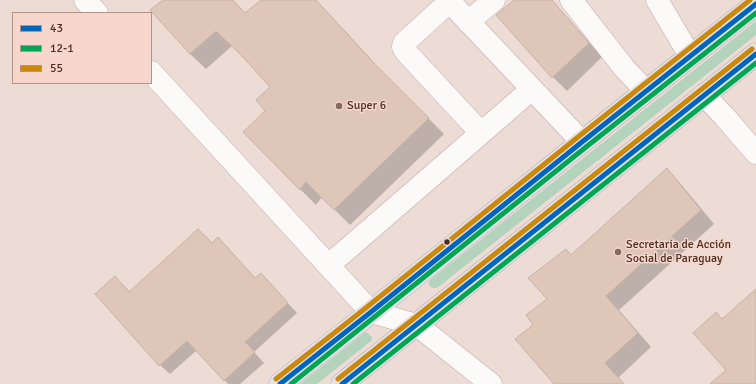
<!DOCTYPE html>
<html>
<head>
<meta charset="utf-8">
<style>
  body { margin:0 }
  #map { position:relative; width:756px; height:384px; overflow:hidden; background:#eddbd5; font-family:Signika,sans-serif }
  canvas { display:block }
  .legend { position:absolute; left:12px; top:12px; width:140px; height:72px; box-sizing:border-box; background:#f7d7cb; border:1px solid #b29387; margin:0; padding:5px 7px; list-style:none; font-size:12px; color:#4b2d22 }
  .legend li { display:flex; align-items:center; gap:8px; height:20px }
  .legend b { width:20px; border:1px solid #b29387 }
</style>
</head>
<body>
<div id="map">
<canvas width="756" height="384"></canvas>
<ul class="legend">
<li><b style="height:5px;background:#0065bd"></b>43</li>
<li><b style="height:5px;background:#00a651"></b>12-1</li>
<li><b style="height:5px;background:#cc8808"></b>55</li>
</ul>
</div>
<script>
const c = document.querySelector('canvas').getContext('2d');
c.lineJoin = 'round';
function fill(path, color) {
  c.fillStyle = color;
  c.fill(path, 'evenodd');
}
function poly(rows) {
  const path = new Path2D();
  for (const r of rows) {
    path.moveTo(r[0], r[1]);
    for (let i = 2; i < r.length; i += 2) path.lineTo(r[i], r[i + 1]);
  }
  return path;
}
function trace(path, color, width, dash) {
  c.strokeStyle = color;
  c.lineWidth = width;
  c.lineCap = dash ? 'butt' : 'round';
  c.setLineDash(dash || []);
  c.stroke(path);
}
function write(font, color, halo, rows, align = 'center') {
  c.font = font + ' Signika,sans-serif';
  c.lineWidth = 3;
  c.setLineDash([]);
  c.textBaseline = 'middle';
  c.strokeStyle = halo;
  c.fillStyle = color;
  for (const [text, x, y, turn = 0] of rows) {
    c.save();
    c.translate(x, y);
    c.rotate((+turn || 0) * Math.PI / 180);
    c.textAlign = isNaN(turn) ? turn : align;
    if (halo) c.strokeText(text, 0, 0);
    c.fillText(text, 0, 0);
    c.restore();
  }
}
fill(poly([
  [756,21,756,35,437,288,432,288,429,285,429,282,430,280],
  [366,332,371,336,372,339,371,341,317,384,300,384,364,333]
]), '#b3d3bc');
fill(poly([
  [165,0,233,0,246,14,263,0,315,0,346,32,389,79,444,134,350,225,322,197,316,205,300,189,271,87,232,46,206,69,190,54],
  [515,0,552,0,602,57,567,91,553,77],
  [667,170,680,183,714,224,619,310,651,347,618,378,624,384,556,384,535,325,548,299,571,256],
  [212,244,228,248,256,279,261,274,297,313,254,352,264,363,240,384,228,384,197,350,170,374,160,365,115,277,130,292]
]), '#0003');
const building = poly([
  [163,0,233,0,245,13,261,0,316,0,373,62,429,118,334,210,306,182,300,190,243,132,265,111,256,100,270,87,240,54,216,31,190,54,150,10,163,0],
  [514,0,552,0,589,43,552,78,496,15,514,0],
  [667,168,701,210,606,296,638,333,605,363,624,384,554,384,515,339,533,325,526,315,547,299,528,278,566,249,571,255,667,168],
  [198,229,212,243,218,237,255,278,261,273,288,303,245,342,255,352,224,381,187,341,159,366,95,294,115,276,129,292,198,229],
  [756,289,756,384,710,384,726,370,693,333,716,312,722,319,756,289]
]);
fill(building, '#dec7b8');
trace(building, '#c5b1a5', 1);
const minor = poly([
  [85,0,97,13],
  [448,0,582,142],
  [571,0,625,69,646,91],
  [657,0,690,56],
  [449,2,404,43,403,47,406,52,481,133],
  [468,22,494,0],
  [151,72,371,312,417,325,491,384],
  [704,95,724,116,756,153],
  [328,265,344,252,532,89]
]);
const highway = poly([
  [280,384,371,312,582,142,756,4],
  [342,384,756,54]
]);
trace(minor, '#bfaaa2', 23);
trace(highway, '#b7adb3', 23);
trace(minor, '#fcfaf9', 22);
trace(highway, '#e4e2e9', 22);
trace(poly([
  [280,384,371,312,582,142,756,4],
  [342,384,756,54]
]), '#0065bd', 5);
trace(poly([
  [291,384,586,147,756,13],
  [353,384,756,63]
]), '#00a651', 5);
trace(poly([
  [276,379,367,307,578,137,750,0],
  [338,379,752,49]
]), '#cc8808', 5);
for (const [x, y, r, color] of [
  [339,106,4,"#846a61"],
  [447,242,3.5,"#4b2d22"],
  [618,252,4,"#846a61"]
]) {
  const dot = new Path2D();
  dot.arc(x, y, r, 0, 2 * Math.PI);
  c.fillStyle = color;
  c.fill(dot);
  trace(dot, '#f7d7cb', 1.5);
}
write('12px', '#4b2d22', '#f7d7cb', [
  ["Super 6",347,106],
  ["Secretaría de Acción",626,245],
  ["Social de Paraguay",626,259]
], 'left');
</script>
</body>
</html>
